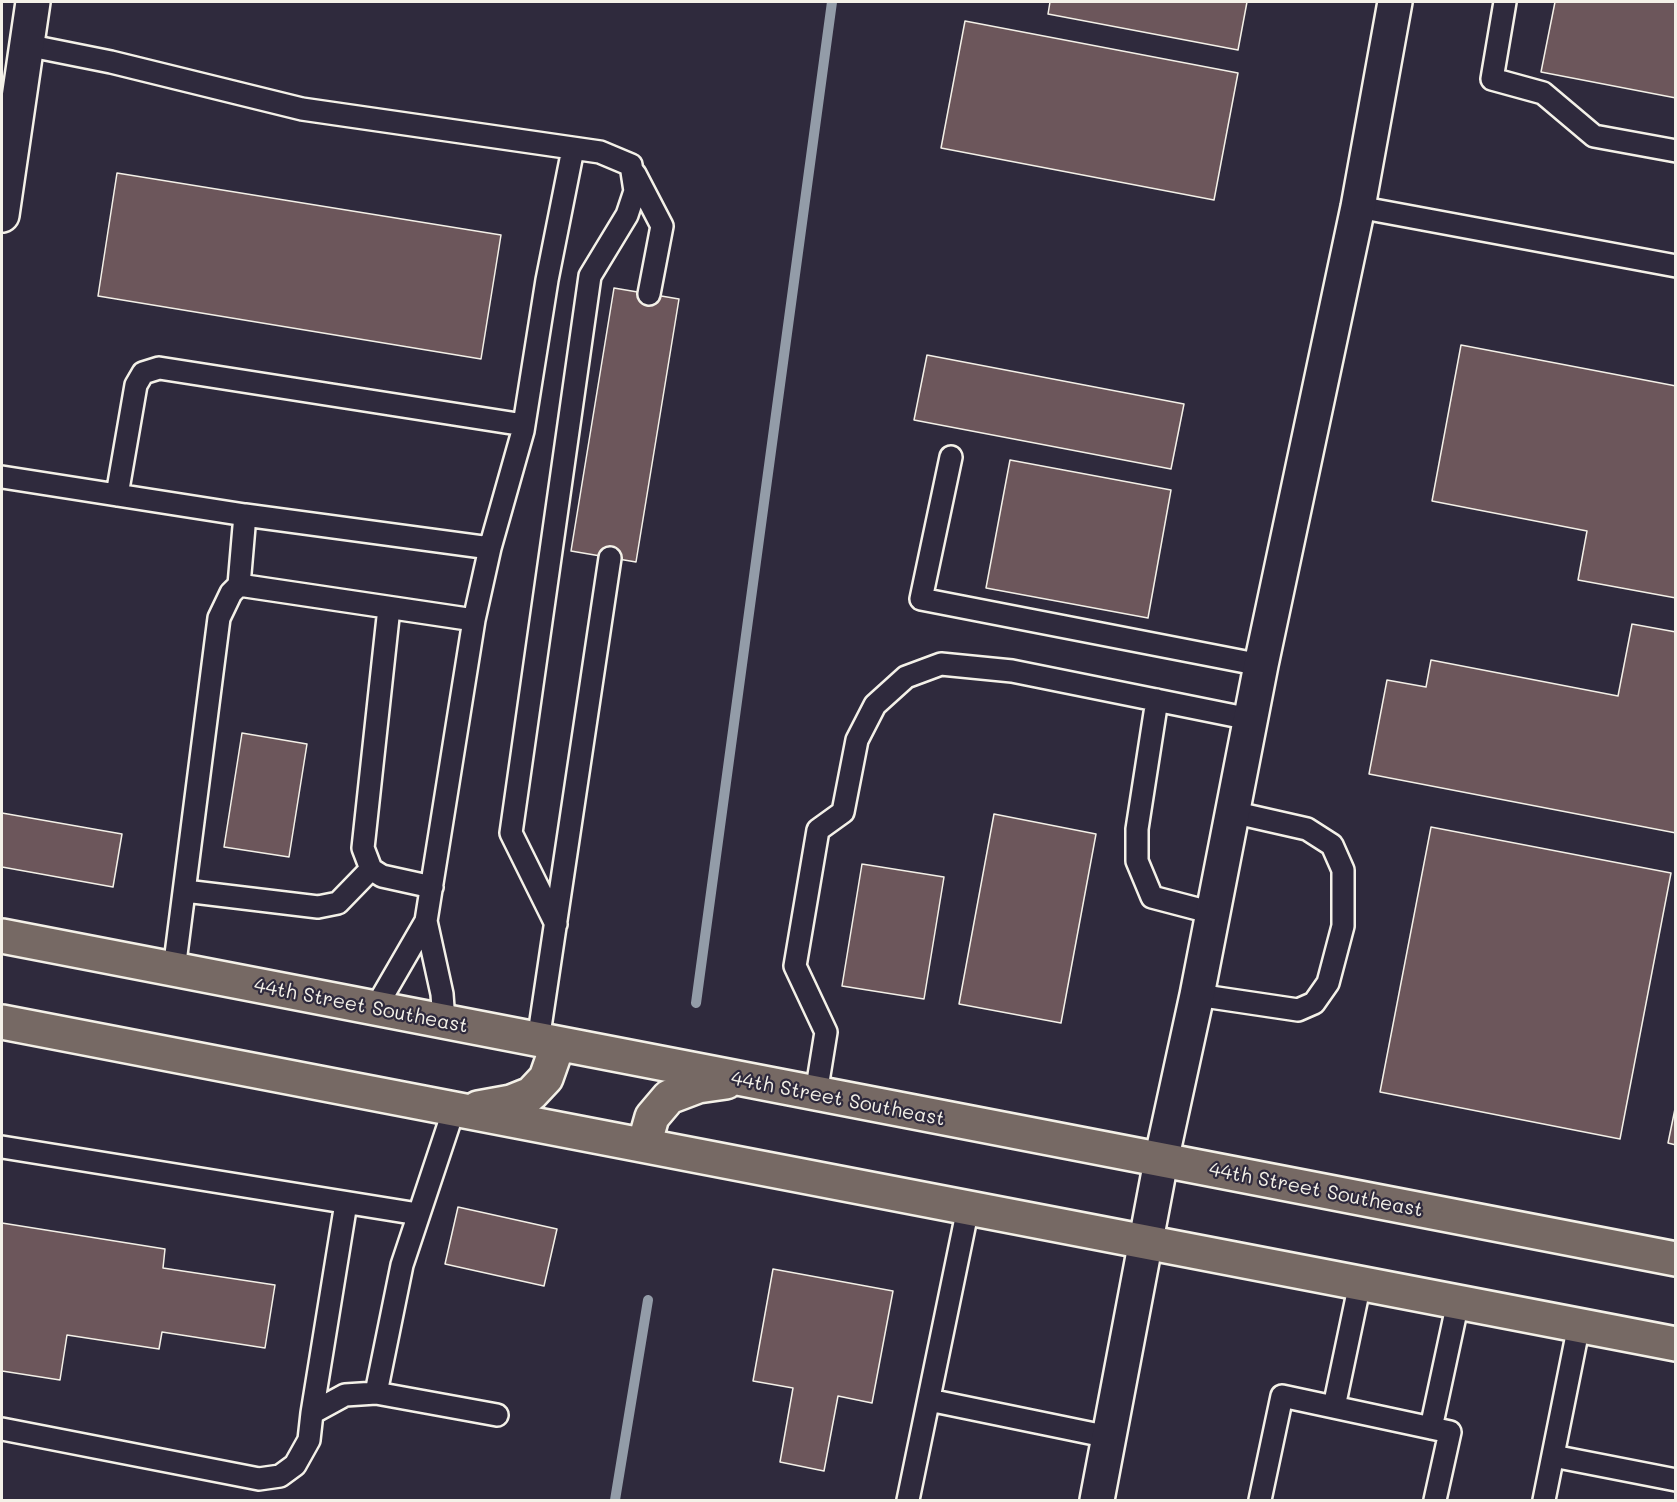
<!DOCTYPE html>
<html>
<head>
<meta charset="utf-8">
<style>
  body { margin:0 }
  #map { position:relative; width:1677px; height:1502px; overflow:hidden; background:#2f2a3d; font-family:Mali,sans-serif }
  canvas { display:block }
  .frame { position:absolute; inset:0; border:3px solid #f4f1e8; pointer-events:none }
</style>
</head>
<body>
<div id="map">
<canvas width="1677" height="1502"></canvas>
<div class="frame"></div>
</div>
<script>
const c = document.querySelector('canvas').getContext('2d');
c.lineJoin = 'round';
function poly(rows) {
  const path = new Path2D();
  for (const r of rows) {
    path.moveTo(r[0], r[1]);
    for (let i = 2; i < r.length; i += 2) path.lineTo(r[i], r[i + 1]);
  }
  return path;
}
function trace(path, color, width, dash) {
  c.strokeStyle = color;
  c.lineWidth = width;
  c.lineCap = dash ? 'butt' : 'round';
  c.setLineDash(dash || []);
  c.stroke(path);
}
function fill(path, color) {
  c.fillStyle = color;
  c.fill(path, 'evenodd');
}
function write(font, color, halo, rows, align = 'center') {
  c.font = font + ' Mali,sans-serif';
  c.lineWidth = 4.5;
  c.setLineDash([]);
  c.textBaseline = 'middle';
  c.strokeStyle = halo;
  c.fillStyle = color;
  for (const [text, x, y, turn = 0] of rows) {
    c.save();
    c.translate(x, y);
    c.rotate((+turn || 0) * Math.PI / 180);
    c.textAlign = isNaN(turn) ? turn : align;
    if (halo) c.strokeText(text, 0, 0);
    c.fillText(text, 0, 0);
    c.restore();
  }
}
trace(poly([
  [696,1003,832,2],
  [615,1500,648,1300]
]), '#939ca8', 10);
const building = poly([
  [1050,2,1247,2,1238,50,1048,14,1050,2],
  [1555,2,1676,2,1676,98,1541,72,1555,2],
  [965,21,1238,73,1214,200,941,148,965,21],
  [117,173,501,235,481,359,98,296,117,173],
  [614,288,679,299,636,562,571,551,614,288],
  [1461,345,1676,386,1676,598,1578,580,1587,531,1432,501,1461,345],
  [927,355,1184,404,1171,469,914,420,927,355],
  [1010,460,1171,490,1148,618,986,588,1010,460],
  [1632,624,1676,632,1676,833,1369,774,1387,680,1426,687,1431,660,1618,696,1632,624],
  [242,733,307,744,289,857,224,847,242,733],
  [2,813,122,834,113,887,2,867,2,813],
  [994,814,1096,834,1061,1023,959,1004,994,814],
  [1431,827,1671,873,1620,1139,1380,1092,1431,827],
  [862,864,944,877,924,999,842,986,862,864],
  [1676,1104,1676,1145,1668,1143,1676,1104],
  [458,1207,557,1229,544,1286,445,1264,458,1207],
  [2,1223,165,1249,163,1268,275,1285,265,1348,162,1332,159,1349,67,1335,60,1380,2,1371,2,1223],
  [773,1269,893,1291,872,1403,838,1396,824,1471,780,1462,793,1388,753,1381,773,1269]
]);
fill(building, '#6c565b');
trace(building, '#f4f1e8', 1.5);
const service = poly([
  [1505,2,1492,79,1543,93,1594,136,1676,151],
  [26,45,111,62,302,109,600,152,631,165,635,191,627,215,590,276,511,833,556,924],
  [635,174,662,226,649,294],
  [1358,207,1676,266],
  [951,457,921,599,1261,665],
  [2,477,245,515,239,585,231,593,219,618,174,970],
  [117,495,136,385,143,373,159,368,524,425],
  [245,515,490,548,474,620],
  [490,548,523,431,547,280,573,149],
  [239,585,474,620,426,921,375,1009],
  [389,608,363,848,371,869,382,876,432,887],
  [1157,700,1137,829,1137,861,1152,897,1213,913],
  [185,891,318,907,338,903,371,869],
  [426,921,442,994,444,1022],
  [1197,995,1298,1010,1314,1003,1328,983,1343,926,1343,870,1332,845,1307,829,1232,812],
  [538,1041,610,558],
  [816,1094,826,1032,795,966,818,830,843,812,857,740,875,705,906,677,941,664,1012,671,1250,719],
  [2,1147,418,1214],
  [376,1393,497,1415],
  [929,1400,1109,1437],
  [1334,1407,1360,1283],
  [312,1413,346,1203],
  [1431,1428,1458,1302],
  [2,1429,259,1479,280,1476,295,1465,309,1440,312,1413,345,1395,376,1393,402,1265,454,1109],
  [1553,1456,1676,1480],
  [908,1500,968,1208],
  [1260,1500,1282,1396,1450,1432,1435,1500],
  [1544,1500,1579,1325]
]);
const minor = poly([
  [2,215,33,2],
  [1161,1161,1197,995,1261,665,1358,207,1395,2]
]);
const tertiary = poly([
  [1097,1500,1161,1161]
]);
const primary = poly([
  [2,936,1676,1259],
  [2,1022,1676,1344],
  [478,1108,511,1102,531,1094,546,1078,558,1044],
  [644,1145,652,1117,669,1097,698,1086,726,1082]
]);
trace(service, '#f4f1e8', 26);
trace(minor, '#f4f1e8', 38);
trace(tertiary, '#f4f1e8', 38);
trace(primary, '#f4f1e8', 38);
trace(service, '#2f2a3d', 21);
trace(minor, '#2f2a3d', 33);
trace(tertiary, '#2f2a3d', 33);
trace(primary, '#766964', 33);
write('20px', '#f4f1e8', '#2f2a3d', [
  ["44th Street Southeast",361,1006,11],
  ["44th Street Southeast",838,1099,11],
  ["44th Street Southeast",1316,1190,11]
]);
</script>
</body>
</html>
